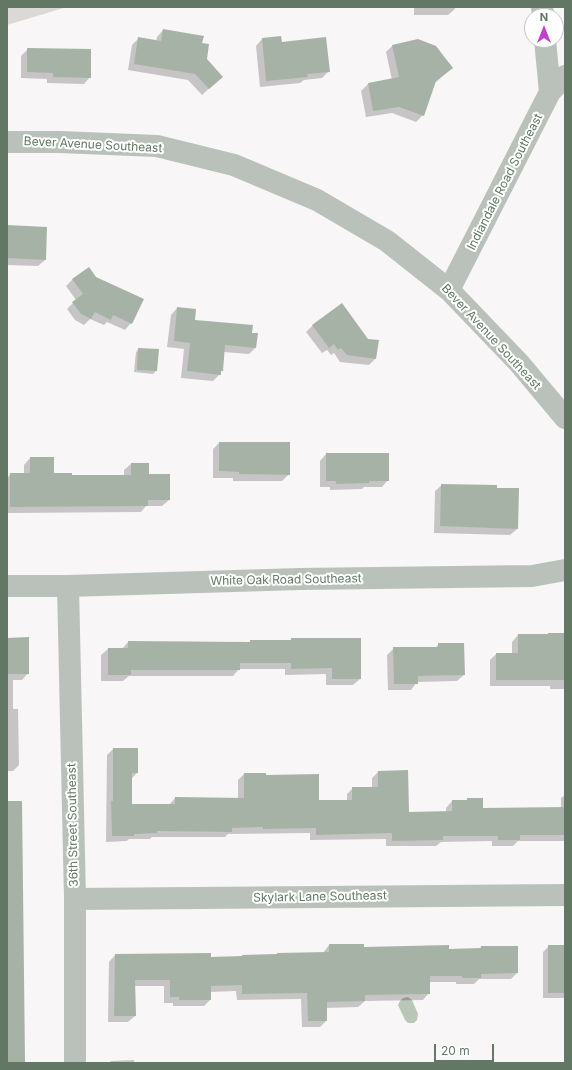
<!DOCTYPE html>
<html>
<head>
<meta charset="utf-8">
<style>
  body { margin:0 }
  #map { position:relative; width:572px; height:1070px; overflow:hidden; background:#f8f6f6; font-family:Inter,sans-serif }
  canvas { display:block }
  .frame { position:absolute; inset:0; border:8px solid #627865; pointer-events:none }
  .north { position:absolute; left:524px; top:8px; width:40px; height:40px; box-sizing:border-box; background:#fff; border:1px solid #c0c9c1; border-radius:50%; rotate:0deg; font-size:11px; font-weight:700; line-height:16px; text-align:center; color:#627865 }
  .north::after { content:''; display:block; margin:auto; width:14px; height:18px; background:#c33fce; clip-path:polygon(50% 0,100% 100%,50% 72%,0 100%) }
  .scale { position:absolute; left:434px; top:1044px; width:60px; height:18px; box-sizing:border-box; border:2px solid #627865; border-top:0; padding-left:5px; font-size:12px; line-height:14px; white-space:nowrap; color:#627865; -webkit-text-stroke:3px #fff; paint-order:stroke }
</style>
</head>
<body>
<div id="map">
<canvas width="572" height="1070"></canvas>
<div class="frame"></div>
<div class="north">N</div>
<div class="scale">20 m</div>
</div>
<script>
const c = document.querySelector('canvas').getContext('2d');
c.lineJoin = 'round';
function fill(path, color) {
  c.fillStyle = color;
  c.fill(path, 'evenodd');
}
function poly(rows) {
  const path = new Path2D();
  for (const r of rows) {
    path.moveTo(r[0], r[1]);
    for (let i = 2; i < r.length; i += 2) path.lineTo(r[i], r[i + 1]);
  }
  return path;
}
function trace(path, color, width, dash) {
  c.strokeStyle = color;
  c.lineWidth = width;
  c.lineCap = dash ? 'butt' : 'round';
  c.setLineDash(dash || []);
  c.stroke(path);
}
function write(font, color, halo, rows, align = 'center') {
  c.font = font + ' Inter,sans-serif';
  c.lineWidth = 4;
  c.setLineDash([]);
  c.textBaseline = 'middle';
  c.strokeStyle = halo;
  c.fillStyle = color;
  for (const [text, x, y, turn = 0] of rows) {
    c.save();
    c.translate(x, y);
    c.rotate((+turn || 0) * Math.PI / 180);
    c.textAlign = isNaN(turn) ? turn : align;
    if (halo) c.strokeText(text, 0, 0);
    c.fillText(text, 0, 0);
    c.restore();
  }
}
fill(poly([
  [7,7,67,7,7,25]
]), '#dcd8d5');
fill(poly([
  [408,997,412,1000,418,1014,417,1020,414,1023,408,1023,405,1020,398,1005,400,1001,403,998]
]), '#b9c6b8');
fill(poly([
  [414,7,455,7,455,9,448,15,414,15],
  [163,30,201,44,206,60,215,83,202,95,188,80,128,70,132,45,138,39,156,41,157,37],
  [262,39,281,43,329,71,322,78,304,80,300,83,260,87,256,46],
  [393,45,452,68,435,83,423,115,416,122,392,113,366,117,361,91,368,84,392,80,386,52],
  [28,49,90,77,84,84,47,83,47,79,21,78,21,56],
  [7,226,45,260,38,266,7,265],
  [73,279,131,323,125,330,107,322,104,325,90,319,84,325,75,320,67,309,76,300,66,286],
  [177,308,194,320,251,333,255,348,249,354,224,352,220,374,213,381,181,378,184,349,167,347,171,315],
  [313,325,367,340,378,341,375,359,369,365,340,362,334,353,331,355,327,350,322,353,306,332],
  [139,349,156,371,153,374,134,372,136,352],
  [219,443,289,474,282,481,233,481,233,478,213,478,213,449],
  [326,454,388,480,382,487,364,487,362,489,330,490,330,487,320,487,320,461],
  [30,458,53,474,71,476,124,476,124,470,131,464,148,464,148,475,169,500,162,506,146,506,141,512,7,513,7,478,11,474,24,474,24,465],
  [442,485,517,529,510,535,434,533,435,491],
  [565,631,565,689,550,689,550,686,490,686,490,660,496,654,512,654,512,642,518,635,563,634],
  [7,639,28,673,22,680,13,680,13,709,18,709,19,765,13,771,7,771],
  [292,639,360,679,353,685,326,685,326,674,285,675,285,669,239,669,233,676,129,676,123,681,101,681,101,655,108,649,122,649,128,642,249,643,250,641,289,641],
  [439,644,464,675,457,681,417,682,411,690,388,690,387,655,394,648,435,648],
  [113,749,137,773,131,779,131,805,169,805,175,798,238,799,238,780,244,774,266,776,318,801,347,801,347,794,353,788,372,788,372,778,378,772,408,813,446,812,446,808,452,801,465,801,468,799,482,809,561,808,561,798,565,795,565,841,518,841,513,846,492,846,492,841,441,842,436,846,386,846,386,839,310,840,310,833,228,834,225,837,152,837,150,839,129,839,127,841,106,842,107,755],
  [7,802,23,962,23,1063,7,1063],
  [329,945,363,948,448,950,479,949,481,947,517,973,511,979,479,979,474,984,456,984,456,982,429,982,429,993,423,1000,365,1001,358,1007,326,1008,326,1021,320,1027,302,1027,301,999,237,1000,236,991,210,992,210,1000,204,1006,173,1006,173,1003,164,1003,164,986,134,986,135,1016,128,1022,108,1022,109,962,115,955,210,958,323,953],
  [549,946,565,946,565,998,543,998,543,952],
  [134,1060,134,1063,109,1063,111,1061]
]), '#0003');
fill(poly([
  [163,29,204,36,202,43,209,44,207,59,223,77,209,89,195,74,134,64,138,37,161,41],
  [281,36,282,42,326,37,330,72,307,74,308,77,266,81,262,38],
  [418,39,436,46,453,68,436,81,424,116,399,107,373,111,368,83,399,77,392,45],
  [27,48,91,49,91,78,53,77,53,73,27,72],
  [7,225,47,227,46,260,7,258],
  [89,267,96,277,144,299,132,324,113,315,111,320,95,312,91,319,81,314,72,302,83,294,72,279],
  [342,303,368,339,379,340,376,359,347,355,341,348,338,350,334,344,329,348,312,325],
  [177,307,196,309,195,320,253,325,252,333,258,333,256,348,225,345,223,371,221,371,221,375,187,371,190,343,174,341],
  [138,348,159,349,157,371,137,370],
  [219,442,290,442,290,475,239,474,239,472,219,471],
  [326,453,389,453,389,481,369,481,369,483,336,484,336,481,326,481],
  [30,457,54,457,54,473,72,473,72,475,131,475,131,463,149,463,149,474,170,474,170,500,148,500,148,506,10,507,10,473,30,473],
  [441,484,497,485,497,488,519,488,518,529,440,526],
  [548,633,565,633,565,680,496,680,496,653,518,653,518,634,548,634],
  [29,637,29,674,7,674,7,638],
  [291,638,361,638,361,679,332,679,332,668,291,669,291,663,240,663,240,670,131,670,131,675,108,675,108,648,128,648,128,641,250,642,250,640,291,640],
  [438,643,464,643,465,675,418,676,418,684,394,684,393,647,438,647],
  [113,748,138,748,138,773,132,773,132,804,175,804,175,797,244,798,244,773,266,773,266,775,319,774,319,800,352,800,352,787,378,787,378,771,408,770,409,812,452,811,452,800,467,800,467,798,483,798,483,808,565,807,565,835,520,835,520,840,498,840,498,836,443,836,443,840,392,841,392,833,316,835,316,828,263,829,263,827,232,828,232,832,157,831,157,833,134,834,134,836,112,836,111,801,113,801],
  [7,801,22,801,25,1062,7,1062],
  [329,944,364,944,364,947,449,945,449,949,481,948,481,946,518,946,518,973,481,974,481,978,462,978,462,976,430,976,430,994,365,995,365,1001,327,1002,327,1021,308,1021,307,993,242,994,242,985,211,986,211,1000,179,1000,179,997,170,997,170,980,135,980,136,1016,114,1016,115,954,211,953,211,957,242,956,242,955,277,954,277,953,329,952],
  [548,945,565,945,565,993,548,993]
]), '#a6b2a6');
trace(poly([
  [542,7,543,16],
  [545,40,550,92],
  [7,142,60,142,157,146,234,165,317,200,387,241,449,290,519,363,565,418],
  [449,290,550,92,565,76],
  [7,586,68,586,300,579,532,576,565,570],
  [68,586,75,899,75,1063],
  [75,899,565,895]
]), '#b9c1ba', 22);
write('12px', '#627865', '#fff', [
  ["Bever Avenue Southeast",93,145,3],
  ["Indiandale Road Southeast",505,182,-63],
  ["Bever Avenue Southeast",491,337,47],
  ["White Oak Road Southeast",286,580,-1],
  ["36th Street Southeast",73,825,-91],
  ["Skylark Lane Southeast",320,897,-1]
]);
</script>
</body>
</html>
